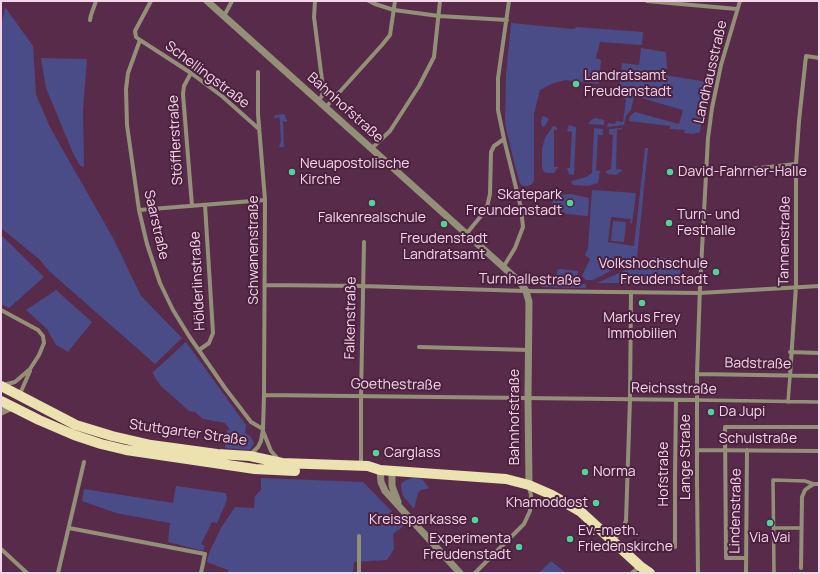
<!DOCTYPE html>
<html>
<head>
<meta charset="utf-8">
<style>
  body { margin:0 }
  #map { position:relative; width:820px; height:574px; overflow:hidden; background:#582b4a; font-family:Manrope,sans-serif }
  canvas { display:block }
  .frame { position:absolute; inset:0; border:2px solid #f3d6e8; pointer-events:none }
</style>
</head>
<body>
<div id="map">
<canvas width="820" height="574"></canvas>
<div class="frame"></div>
</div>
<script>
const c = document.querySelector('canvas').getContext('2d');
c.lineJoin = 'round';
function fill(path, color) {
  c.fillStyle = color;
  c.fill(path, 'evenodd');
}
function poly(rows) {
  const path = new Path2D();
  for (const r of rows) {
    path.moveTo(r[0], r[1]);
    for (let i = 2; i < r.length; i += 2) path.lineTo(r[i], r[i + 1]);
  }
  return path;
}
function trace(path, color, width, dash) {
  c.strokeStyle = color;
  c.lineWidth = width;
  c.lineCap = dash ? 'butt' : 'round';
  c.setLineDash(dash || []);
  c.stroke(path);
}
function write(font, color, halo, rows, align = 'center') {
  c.font = font + ' Manrope,sans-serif';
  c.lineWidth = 4;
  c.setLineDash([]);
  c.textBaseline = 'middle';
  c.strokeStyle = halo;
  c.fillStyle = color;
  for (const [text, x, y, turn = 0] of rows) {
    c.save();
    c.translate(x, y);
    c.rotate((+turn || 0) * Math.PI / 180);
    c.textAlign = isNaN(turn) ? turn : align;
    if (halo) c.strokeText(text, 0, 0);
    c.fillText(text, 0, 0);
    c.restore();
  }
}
fill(poly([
  [5,7,33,46,36,95,51,129,113,238,141,296,182,338,155,364,49,271,40,260,1,228,1,29],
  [511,23,573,29,577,27,643,32,642,45,600,42,596,58,601,60,599,84,565,80,551,84,540,90,534,114,534,180,533,183,528,186,523,186,520,183,516,170,505,124,506,75],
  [641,48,666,52,667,69,659,70,658,74,708,82,700,132,693,134,684,133,685,130,670,129,670,126,629,121,630,116,635,112,679,124,683,110,634,96,631,110,626,116,624,125,607,127,608,123,615,124,616,121,623,122,626,100,619,94,622,63,639,65],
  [41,58,87,59,83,109,84,166,82,167,79,164,73,153,46,88],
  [284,114,287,120,287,122,283,121,284,147,279,147,281,141,280,120,279,117,274,119,275,115],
  [544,116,549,119,545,126,542,127,541,121,542,117],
  [595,118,604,120,604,125,588,124,591,120],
  [569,125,576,127,574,175,569,174,567,168,570,168,572,132,567,131],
  [553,126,555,126,557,128,557,130,554,130,554,167,558,167,554,173,547,173,544,172,542,167,542,149,545,138],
  [594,128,603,129,603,135,598,135,596,170,600,171,598,183,588,186,574,185,571,183,572,181,586,177,592,173],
  [622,128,622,129,617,130,616,169,623,170,616,175,608,174,606,173,606,171,611,169,613,135,609,134,609,129],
  [645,148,648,148,637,257,633,257,632,260,593,280,586,280,582,276,590,259,585,255,588,248,592,190,636,193,632,224,630,223,631,219,611,217,608,242,634,246],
  [571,194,589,198,588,216,566,214,564,212,554,211,552,208,553,195],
  [613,221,626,222,624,242,611,241],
  [1,235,44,277,9,308,1,304],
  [654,257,680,259,680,283,597,283],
  [558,269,578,271,577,279,551,280,551,277,556,276],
  [542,284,586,284,586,288,542,287],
  [56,290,92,322,68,352,56,345,47,329,26,310],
  [186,342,246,425,245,433,250,436,254,443,250,450,225,448,227,430,230,430,225,423,203,419,195,412,189,411,161,386,155,378,153,372],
  [261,478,363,482,405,525,393,534,394,549,387,560,354,562,353,573,228,573,228,570,207,562,209,553,221,528,235,507,254,508,255,496,261,490],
  [412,478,419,478,422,479,429,488,421,490,418,493,414,509,403,496,401,487,401,484,404,481],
  [176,486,226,493,227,499,225,505,217,523,212,522,201,544,205,546,203,551,168,542,170,523,116,513,82,501,84,489,173,503],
  [551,561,566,573,539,573]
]), '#4a4c88');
trace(poly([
  [697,400,819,402],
  [788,402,790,376],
  [774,528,801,528],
  [774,573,773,480,805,481,814,484]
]), '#949078', 3.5);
trace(poly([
  [151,1,135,31,136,37,140,40,128,73,126,89,127,125,139,210,147,244,160,283,173,310,189,336,225,388,251,422,263,429],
  [315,1,314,17,323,88,322,96,318,101],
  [369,1,375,4,394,10,439,16,507,20],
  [647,1,737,9],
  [224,16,232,1],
  [90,20,91,15,96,1],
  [140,40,191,73,223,97,259,129],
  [191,73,184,86,183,94,192,206],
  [326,107,382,45,390,35,395,1],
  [371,149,390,131,419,86,434,57,440,1],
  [742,170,796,164],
  [139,210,265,200],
  [467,233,481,216,487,207,490,194,491,152,494,146,504,139],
  [504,266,515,248,523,227,521,208,504,139,498,110,498,78,509,1],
  [265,285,362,286,526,291,700,293,819,286],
  [1,310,38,330,43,336,44,343,39,355,30,369,15,382,3,385],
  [419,347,529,350],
  [199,350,209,343,213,333,205,205],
  [790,352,819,353],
  [697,374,819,376],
  [790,376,796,286,796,164,799,121,806,56,819,58],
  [264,395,697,400],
  [19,396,30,371],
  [263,431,271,451,279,460],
  [697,450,819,451],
  [250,455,258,447,261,441,263,429,264,395,265,200,258,114,258,72],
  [361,466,361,396,364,242],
  [69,528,205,554,201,573],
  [614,541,622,529,626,521,630,399,631,292],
  [675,547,675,479,676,400],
  [1,549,27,573],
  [746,558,726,558,725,427,819,427],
  [801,568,802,497,805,490,809,487,814,484,819,484],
  [58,573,84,462],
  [359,573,359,536],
  [475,573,524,524,530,511,531,495,529,487],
  [632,573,639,567],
  [698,573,697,482,697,374,700,287,708,138,712,108,721,65,740,1],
  [746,573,747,450]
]), '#949078', 4);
trace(poly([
  [207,1,520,282,526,291,529,302,528,398,529,485],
  [1,412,12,407],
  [380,470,381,482,385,491,460,573],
  [392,470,392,486,398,502]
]), '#949078', 7);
trace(poly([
  [1,386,76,425,112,436,151,445,217,454,250,456,282,463,368,466,380,470,506,479,529,485,552,495,581,512,640,566,650,573],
  [1,401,39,420,74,435,101,444,126,450,255,469,295,471]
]), '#ebe2af', 10);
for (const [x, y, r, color] of [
  [576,84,4,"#52d397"],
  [292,172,4,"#52d397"],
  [670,172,4,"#52d397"],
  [372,203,4,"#52d397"],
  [570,203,4,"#52d397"],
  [669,223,4,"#52d397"],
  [444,224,4,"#52d397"],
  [716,272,4,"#52d397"],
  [642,303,4,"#52d397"],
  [711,412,4,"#52d397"],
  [376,453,4,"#52d397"],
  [585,472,4,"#52d397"],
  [596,503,4,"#52d397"],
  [475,520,4,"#52d397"],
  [770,523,4,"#52d397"],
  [570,539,4,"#52d397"],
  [519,547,4,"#52d397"]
]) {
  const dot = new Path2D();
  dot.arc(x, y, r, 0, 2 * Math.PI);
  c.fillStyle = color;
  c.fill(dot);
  trace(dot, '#4c213f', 1.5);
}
write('14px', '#f3d6e8', '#4c213f', [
  ["Landhausstraße",711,72,-77],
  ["Schellingstraße",207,75,37],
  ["Bahnhofstraße",345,108,42],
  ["Stöfflerstraße",176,140,-93],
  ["Saarstraße",156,225,77],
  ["Tannenstraße",785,241,-89],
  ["Schwanenstraße",254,250,-90],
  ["Turnhallestraße",530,280,1],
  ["Hölderlinstraße",198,281,-93],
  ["Falkenstraße",351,318,-89],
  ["Badstraße",758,364,1],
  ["Goethestraße",396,385,1],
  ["Reichsstraße",674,389,1],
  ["Bahnhofstraße",515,417,-90],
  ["Stuttgarter Straße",188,433,8],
  ["Schulstraße",758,439],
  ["Lange Straße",686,457,-90],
  ["Hofstraße",664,474,-90],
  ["Lindenstraße",736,511,-89]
]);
write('14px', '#f3d6e8', '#4c213f', [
  ["Landratsamt",584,76],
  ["Freudenstadt",584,92],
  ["Neuapostolische",300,164],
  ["Kirche",300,180],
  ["David-Fahrner-Halle",678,172],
  ["Skatepark",562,195,"right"],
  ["Freundenstadt",562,211,"right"],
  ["Turn- und",677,215],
  ["Festhalle",677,231],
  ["Falkenrealschule",372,218,"center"],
  ["Freudenstadt",444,239,"center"],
  ["Landratsamt",444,255,"center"],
  ["Volkshochschule",708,264,"right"],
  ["Freudenstadt",708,280,"right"],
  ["Markus Frey",642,318,"center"],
  ["Immobilien",642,334,"center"],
  ["Da Jupi",719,412],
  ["Carglass",384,453],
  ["Norma",593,472],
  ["Khamoddost",588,503,"right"],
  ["Kreissparkasse",467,520,"right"],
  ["Ev.-meth.",578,531],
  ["Friedenskirche",578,547],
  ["Via Vai",770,538,"center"],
  ["Experimenta",511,539,"right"],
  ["Freudenstadt",511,555,"right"]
], 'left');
</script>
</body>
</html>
